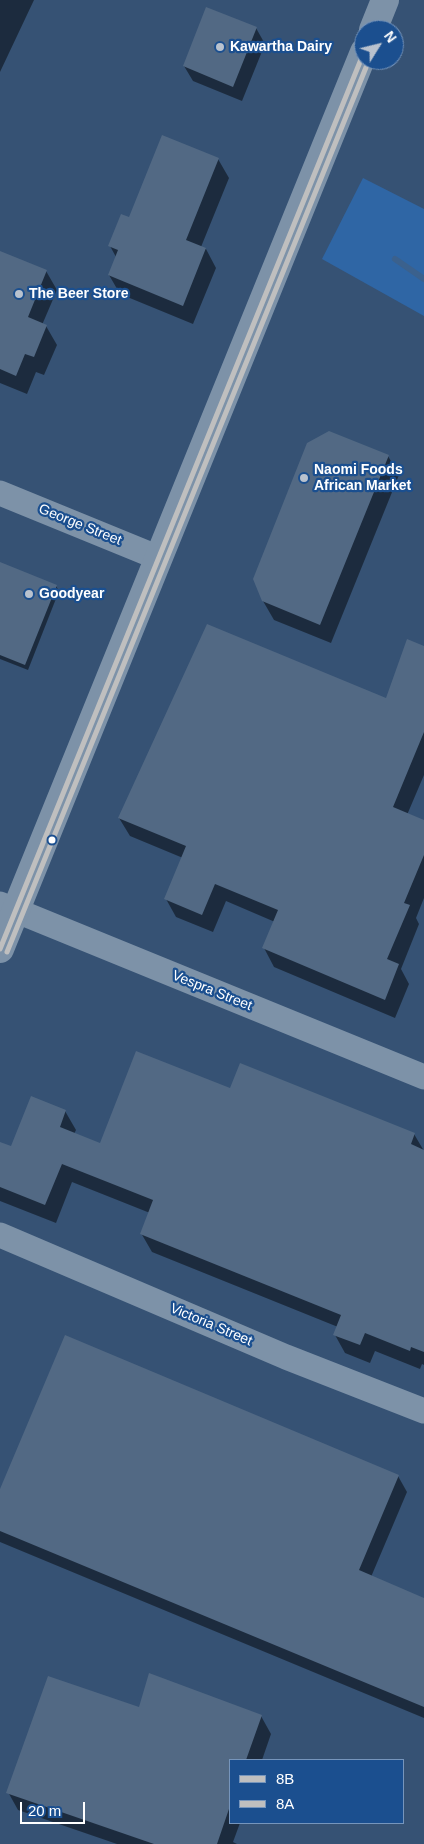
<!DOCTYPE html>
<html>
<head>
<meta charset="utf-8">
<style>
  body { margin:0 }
  #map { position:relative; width:424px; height:1844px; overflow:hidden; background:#365274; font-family:Helvetica,sans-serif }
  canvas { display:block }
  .legend { position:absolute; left:229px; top:1759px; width:175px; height:65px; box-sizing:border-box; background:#1b4f8f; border:1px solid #7695bc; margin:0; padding:6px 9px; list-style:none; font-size:15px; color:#fff }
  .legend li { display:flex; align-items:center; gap:10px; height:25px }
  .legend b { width:25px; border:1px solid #7695bc }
  .north { position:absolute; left:354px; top:20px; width:50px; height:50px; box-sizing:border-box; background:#1b4f8f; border:1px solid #7695bc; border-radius:50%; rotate:54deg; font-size:14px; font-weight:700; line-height:20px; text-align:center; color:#fff }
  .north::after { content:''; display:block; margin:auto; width:18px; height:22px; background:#b9c2ce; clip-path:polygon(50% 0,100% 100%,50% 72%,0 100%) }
  .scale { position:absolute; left:20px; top:1802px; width:65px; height:22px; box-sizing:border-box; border:2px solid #fff; border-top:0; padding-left:6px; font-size:15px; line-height:18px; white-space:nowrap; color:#fff; -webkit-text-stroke:4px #1b4f8f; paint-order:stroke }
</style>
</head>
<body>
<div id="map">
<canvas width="424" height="1844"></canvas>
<ul class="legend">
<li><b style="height:6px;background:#bfbfbf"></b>8B</li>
<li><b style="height:6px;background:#bfbfbf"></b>8A</li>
</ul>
<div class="north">N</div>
<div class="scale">20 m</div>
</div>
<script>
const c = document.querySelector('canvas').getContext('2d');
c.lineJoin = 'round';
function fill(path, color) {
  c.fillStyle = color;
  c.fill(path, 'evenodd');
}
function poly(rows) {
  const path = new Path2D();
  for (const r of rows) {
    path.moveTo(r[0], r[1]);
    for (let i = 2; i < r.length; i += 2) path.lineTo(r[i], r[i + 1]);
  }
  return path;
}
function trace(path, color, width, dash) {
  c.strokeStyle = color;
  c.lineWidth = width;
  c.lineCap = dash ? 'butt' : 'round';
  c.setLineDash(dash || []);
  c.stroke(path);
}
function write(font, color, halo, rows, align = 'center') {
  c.font = font + ' Helvetica,sans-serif';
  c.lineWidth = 4.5;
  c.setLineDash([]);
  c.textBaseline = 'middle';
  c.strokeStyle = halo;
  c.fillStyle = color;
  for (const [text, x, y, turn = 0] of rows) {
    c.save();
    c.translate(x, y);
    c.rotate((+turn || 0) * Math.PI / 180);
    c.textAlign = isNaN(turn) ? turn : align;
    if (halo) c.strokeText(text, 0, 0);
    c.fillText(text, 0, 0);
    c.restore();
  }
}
fill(poly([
  [363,178,424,209,424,316,322,259]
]), '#2f66a5');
fill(poly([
  [0,0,34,0,0,72],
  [256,28,265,44,242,101,193,81,184,66],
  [218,159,229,178,201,247,206,249,216,268,193,324,120,294,109,275,116,257,110,246],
  [0,252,46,271,57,290,42,325,46,326,57,345,44,375,36,372,27,394,0,383],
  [388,456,399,475,331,643,274,620,263,601],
  [0,564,56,586,59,591,28,670,0,659],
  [424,647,424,775,407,815,424,822,424,898,416,918,419,924,401,969,409,984,395,1018,274,967,264,948,275,922,226,901,213,932,176,917,166,899,183,858,130,836,119,818,386,700],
  [230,1090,414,1134,424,1151,424,1365,422,1364,420,1369,375,1351,370,1363,345,1353,335,1335,338,1327,152,1252,141,1233,150,1213,72,1182,56,1223,0,1201,0,1143,11,1148,65,1111,76,1130,74,1134,100,1145],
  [398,1476,407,1492,371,1577,424,1599,424,1718,0,1542,0,1492],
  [140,1709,261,1716,271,1734,262,1760,230,1760,230,1823,240,1823,233,1842,237,1844,117,1844,18,1810,8,1792]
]), '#0007');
trace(poly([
  [395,259,424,279]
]), '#3b618d', 6);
fill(poly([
  [206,7,257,27,233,87,183,66],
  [162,135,219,158,186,240,206,248,183,306,108,275,118,250,108,246,121,214,129,217],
  [0,251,47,270,28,317,47,325,34,357,25,354,16,376,0,369],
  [329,431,389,455,320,625,262,601,253,579,307,443],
  [0,562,57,585,25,665,0,655],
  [207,624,386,698,407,639,424,646,424,732,393,807,424,820,424,855,404,903,410,905,387,959,399,964,385,1000,262,948,278,910,215,884,202,915,164,899,186,846,118,818],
  [136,1051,230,1088,240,1063,415,1133,411,1144,424,1150,424,1352,411,1347,410,1351,365,1333,360,1345,333,1335,341,1315,140,1234,153,1200,62,1164,45,1205,0,1187,0,1142,11,1146,31,1096,66,1110,60,1127,100,1143],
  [65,1335,399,1475,359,1570,424,1598,424,1707,0,1531,0,1489],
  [149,1673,262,1715,246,1760,230,1760,230,1806,217,1844,154,1844,6,1793,48,1676,139,1707]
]), '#526984');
trace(poly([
  [0,493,159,558],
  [0,904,424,1077],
  [0,1235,286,1357,424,1411]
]), '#7d92a8', 25);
trace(poly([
  [373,30,385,0],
  [0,949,364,52]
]), '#7d92a8', 28);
trace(poly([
  [0,949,364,52]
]), '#bfbfbf', 5);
trace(poly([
  [7,952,369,60]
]), '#bfbfbf', 5);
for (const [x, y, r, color] of [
  [220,47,5,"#b9c2ce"],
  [19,294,5,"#b9c2ce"],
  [304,478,5,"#b9c2ce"],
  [29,594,5,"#b9c2ce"],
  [52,840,4.5,"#fff"]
]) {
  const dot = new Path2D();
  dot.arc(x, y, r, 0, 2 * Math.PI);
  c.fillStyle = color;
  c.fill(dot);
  trace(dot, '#1b4f8f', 2);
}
write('bold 14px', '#fff', '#1b4f8f', [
  ["Kawartha Dairy",230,47],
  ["The Beer Store",29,294],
  ["Naomi Foods",314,470],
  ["African Market",314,486],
  ["Goodyear",39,594]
], 'left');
write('14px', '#fff', '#1b4f8f', [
  ["George Street",80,525,22],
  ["Vespra Street",212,991,22],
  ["Victoria Street",211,1325,23]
]);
</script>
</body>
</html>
